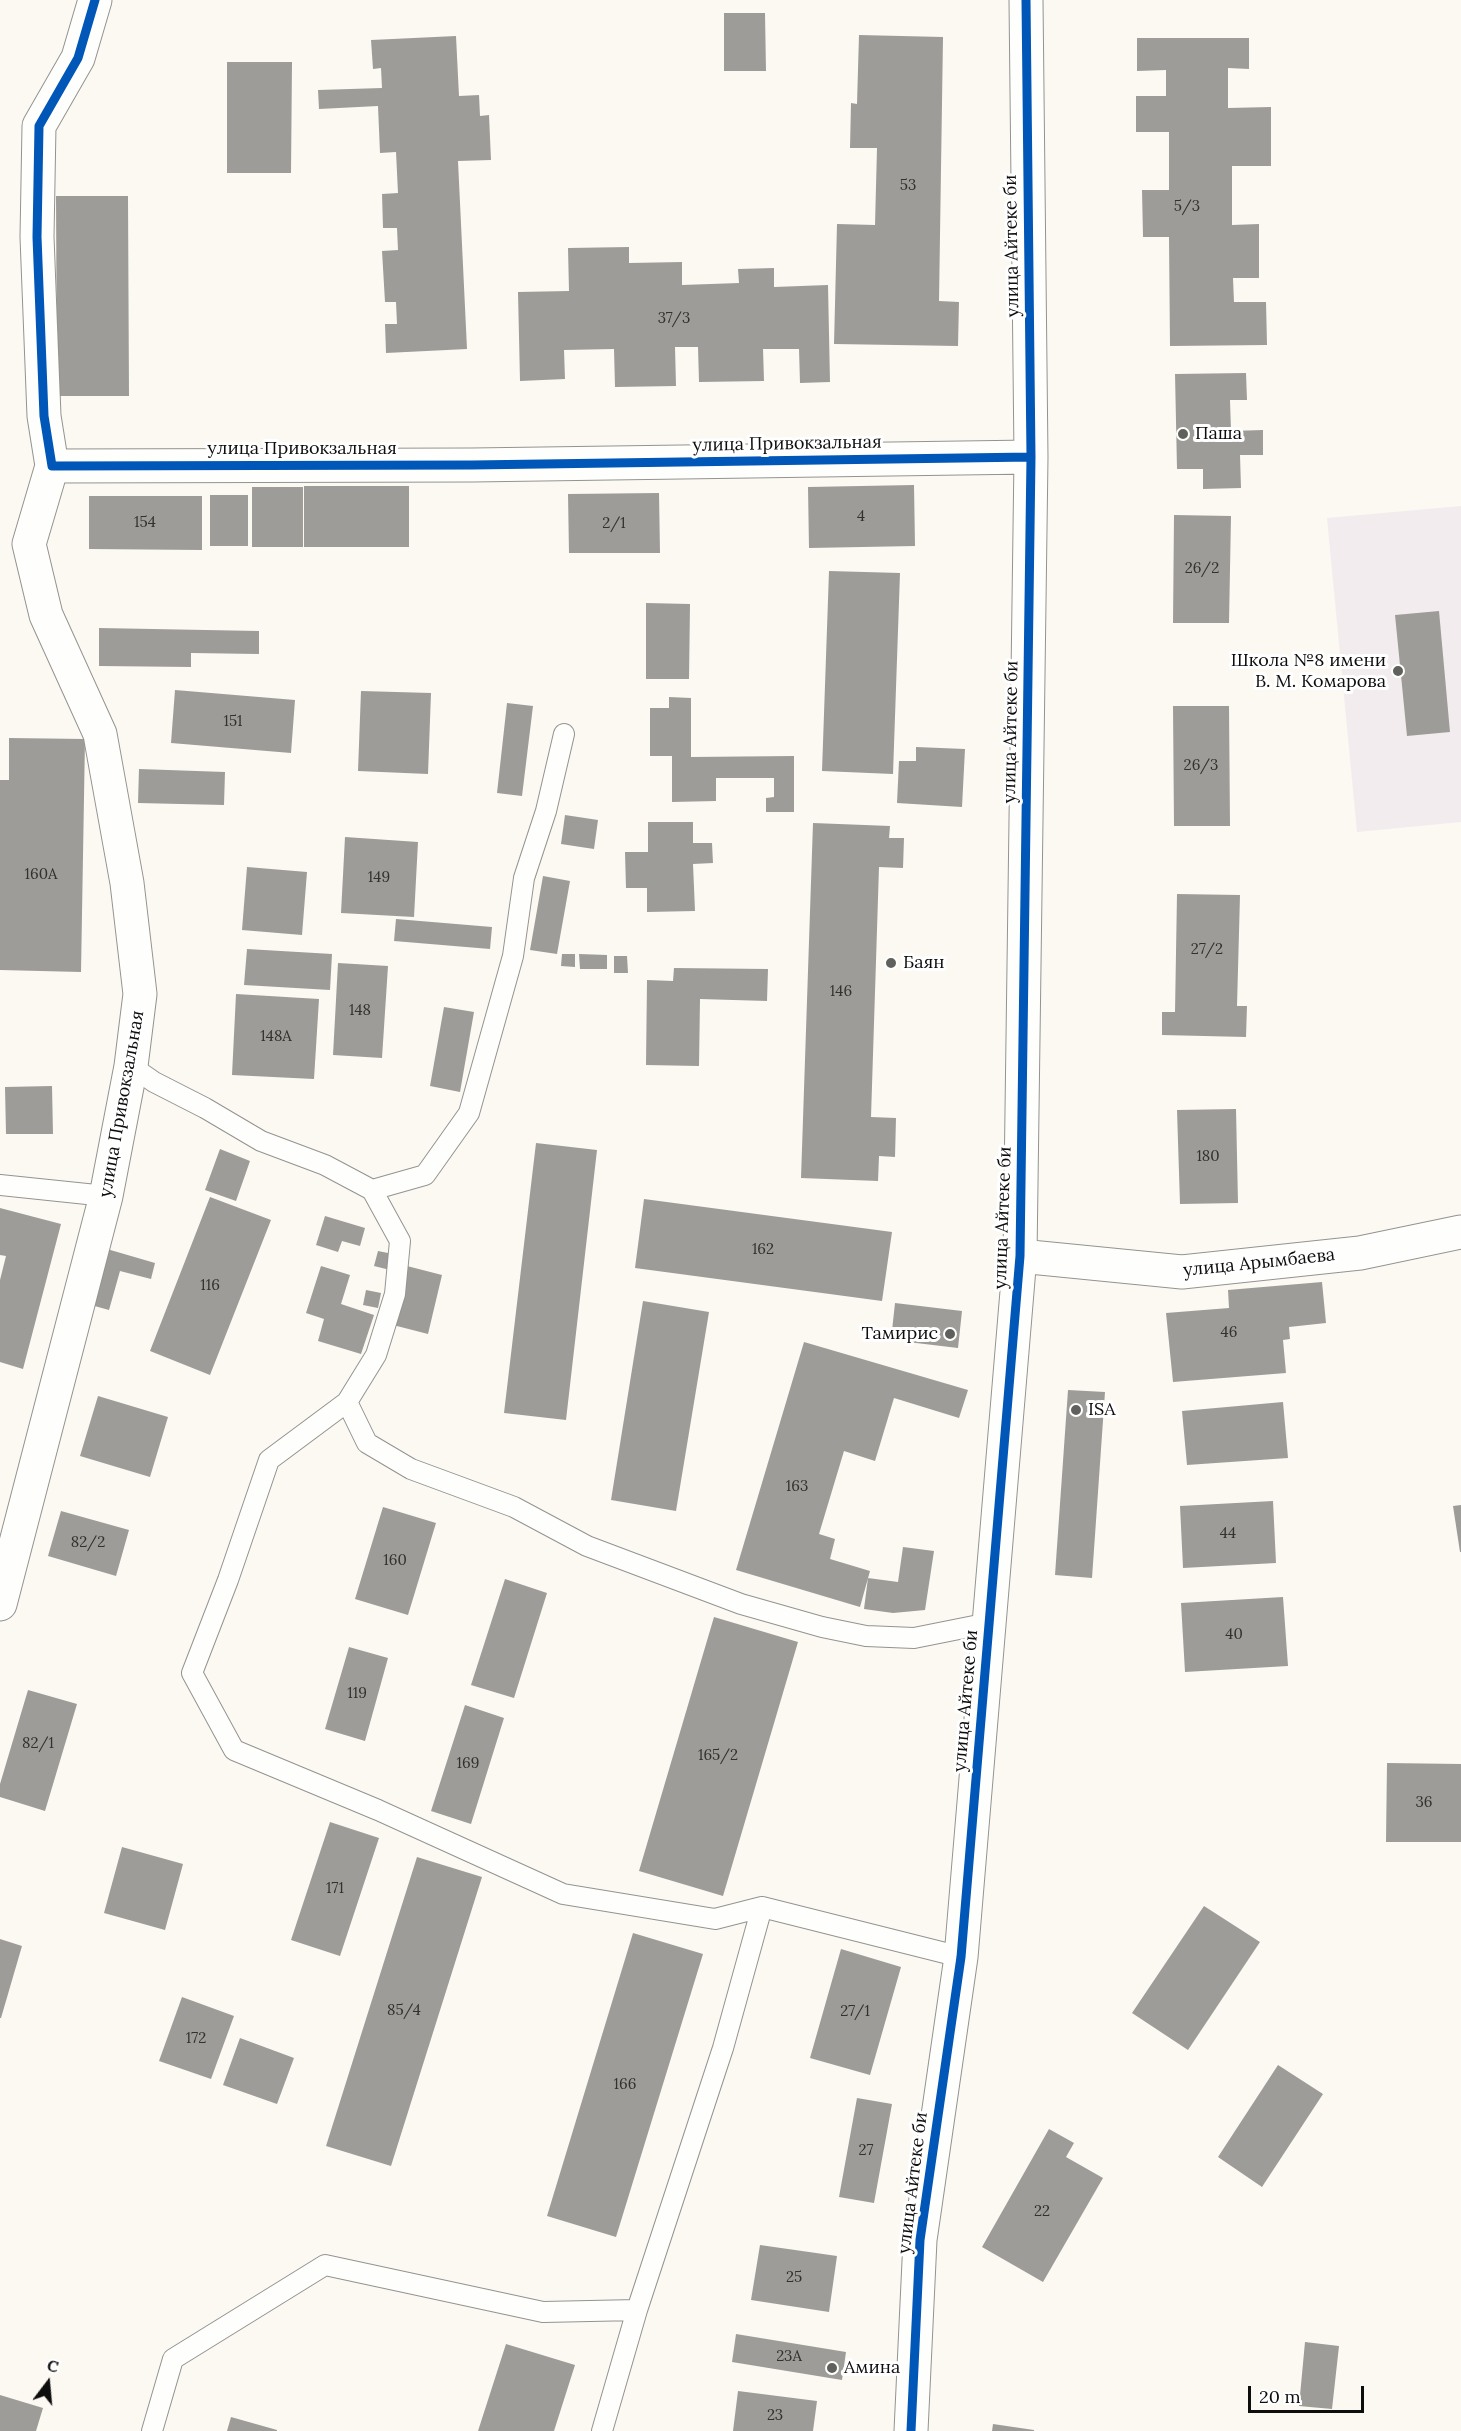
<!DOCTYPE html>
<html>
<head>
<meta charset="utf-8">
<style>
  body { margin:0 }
  #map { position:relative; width:1461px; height:2431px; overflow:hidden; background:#fbf9f2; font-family:Lora,serif }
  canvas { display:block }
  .north { position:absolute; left:18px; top:2353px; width:60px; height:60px; -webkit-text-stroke:4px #fff; paint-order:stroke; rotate:16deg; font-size:16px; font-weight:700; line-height:24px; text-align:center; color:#0d0d0d }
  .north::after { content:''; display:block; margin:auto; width:21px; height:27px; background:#0d0d0d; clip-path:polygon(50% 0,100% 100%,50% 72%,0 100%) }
  .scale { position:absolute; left:1248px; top:2386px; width:116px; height:27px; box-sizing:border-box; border:3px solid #0d0d0d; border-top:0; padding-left:8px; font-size:18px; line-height:21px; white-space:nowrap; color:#0d0d0d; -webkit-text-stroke:4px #fff; paint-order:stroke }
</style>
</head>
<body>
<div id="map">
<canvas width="1461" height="2431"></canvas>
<div class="north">С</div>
<div class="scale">20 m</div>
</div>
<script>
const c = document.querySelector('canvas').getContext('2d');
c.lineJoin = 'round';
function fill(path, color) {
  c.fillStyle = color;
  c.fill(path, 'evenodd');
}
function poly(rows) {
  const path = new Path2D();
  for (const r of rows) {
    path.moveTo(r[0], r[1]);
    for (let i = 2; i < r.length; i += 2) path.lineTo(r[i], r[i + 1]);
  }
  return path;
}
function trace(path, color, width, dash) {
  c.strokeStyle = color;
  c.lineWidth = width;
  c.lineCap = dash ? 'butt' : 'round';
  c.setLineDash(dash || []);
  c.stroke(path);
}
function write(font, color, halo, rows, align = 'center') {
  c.font = font + ' Lora,serif';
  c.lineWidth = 6;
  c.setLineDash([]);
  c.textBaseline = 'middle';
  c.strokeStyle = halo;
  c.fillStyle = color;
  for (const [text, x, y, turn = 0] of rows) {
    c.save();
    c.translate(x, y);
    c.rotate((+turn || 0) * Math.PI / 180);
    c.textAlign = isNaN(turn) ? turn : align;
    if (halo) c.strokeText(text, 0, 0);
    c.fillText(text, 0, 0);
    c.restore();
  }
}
fill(poly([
  [1461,506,1461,822,1357,832,1327,518]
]), '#f2ecef');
fill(poly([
  [724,13,765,13,766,71,724,71],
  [859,35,943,37,939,301,959,302,958,346,834,344,837,224,875,225,877,148,850,148,851,103,857,104],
  [456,36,459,96,479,95,480,116,489,115,491,160,458,161,467,349,386,353,385,324,397,324,396,302,385,302,382,251,398,250,397,228,383,228,382,194,398,193,396,152,380,153,378,106,319,109,318,90,382,88,381,68,373,69,371,40],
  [1137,38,1249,38,1249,69,1228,68,1228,108,1271,107,1271,166,1232,166,1232,225,1259,224,1259,278,1233,278,1234,302,1266,302,1267,345,1170,346,1169,237,1143,237,1142,190,1169,190,1169,132,1136,132,1136,96,1166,96,1166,70,1137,71],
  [227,62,292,62,291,173,227,173],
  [56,196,128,196,129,396,57,396],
  [629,247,629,263,682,262,682,285,739,283,738,269,774,268,774,287,828,285,830,382,800,383,799,349,763,349,764,381,699,382,698,347,675,347,676,386,615,387,614,349,564,350,565,379,520,381,518,292,569,291,568,248],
  [1246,373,1247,400,1230,400,1231,431,1263,430,1263,455,1240,455,1241,488,1203,489,1203,469,1177,469,1175,374],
  [914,485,915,546,809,548,808,487],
  [304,486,409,486,409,547,304,547],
  [252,487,303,487,303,547,252,547],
  [659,493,660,553,569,553,568,494],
  [210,495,248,495,248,546,210,546],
  [89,496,202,496,202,550,89,549],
  [1174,515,1231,516,1229,623,1173,623],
  [829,571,900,573,893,774,822,771],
  [646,603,690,604,689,679,646,679],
  [1439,611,1450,732,1407,736,1395,615],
  [99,628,259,631,259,654,191,653,191,667,99,666],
  [175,690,295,700,291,753,171,743],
  [361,691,431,693,428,774,358,771],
  [669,697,691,698,691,757,794,756,794,812,766,812,766,798,774,797,774,778,716,778,716,801,672,802,672,756,650,756,650,708,669,708],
  [507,703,533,706,522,796,497,793],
  [1173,706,1229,706,1230,826,1174,826],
  [9,738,85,739,81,972,0,970,0,780,9,780],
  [916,747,965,749,962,807,897,803,899,761,916,761],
  [139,769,225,772,224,805,138,803],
  [565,815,598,820,594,849,561,844],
  [648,822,693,822,693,843,712,843,713,863,693,864,695,911,647,912,647,888,626,888,625,852,648,852],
  [813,823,890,826,889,838,904,838,903,868,879,867,871,1117,896,1118,895,1157,879,1156,878,1181,801,1178],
  [345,837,418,842,414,917,341,913],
  [247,867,307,872,302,935,242,930],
  [543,876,570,881,557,954,530,950],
  [1177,894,1240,895,1237,1006,1247,1006,1246,1037,1162,1035,1162,1012,1175,1012],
  [396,919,492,927,490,949,394,941],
  [247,949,332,954,330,990,244,985],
  [562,954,575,954,575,967,561,966],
  [579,954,607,955,607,969,580,969],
  [614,956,627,956,628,973,614,973],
  [338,963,388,966,382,1058,333,1055],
  [674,968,768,969,767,1001,700,999,699,1066,646,1065,647,980,673,981],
  [236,994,319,999,314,1079,232,1075],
  [444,1007,474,1012,460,1092,430,1086],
  [52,1086,53,1134,6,1134,5,1087],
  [1236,1109,1238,1203,1180,1204,1177,1110],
  [536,1143,597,1150,566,1420,504,1413],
  [220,1149,250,1161,236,1201,205,1190],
  [210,1197,271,1220,210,1375,150,1351],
  [644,1199,892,1232,882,1301,635,1268],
  [0,1208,61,1224,23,1369,0,1362,0,1280,6,1256,0,1255],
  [325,1216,365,1228,360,1246,342,1241,338,1252,316,1245],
  [107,1249,155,1263,151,1279,120,1271,109,1310,91,1305],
  [378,1251,393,1254,390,1270,374,1266],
  [321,1266,350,1275,341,1304,374,1315,361,1354,318,1341,324,1319,306,1313],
  [407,1266,442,1275,428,1334,393,1325],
  [1322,1282,1326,1323,1289,1327,1290,1339,1283,1340,1286,1373,1173,1382,1166,1313,1229,1308,1228,1290],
  [366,1290,381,1293,378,1308,363,1305],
  [643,1301,709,1312,676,1511,611,1500],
  [895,1303,962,1311,958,1348,891,1340],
  [804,1342,968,1390,959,1418,894,1398,875,1461,844,1451,819,1534,835,1539,830,1559,870,1571,860,1607,736,1570],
  [1068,1390,1105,1392,1092,1578,1055,1575],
  [98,1396,168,1417,150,1477,80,1456],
  [1283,1402,1288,1458,1187,1465,1182,1411],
  [1273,1501,1276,1563,1183,1568,1180,1506],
  [1461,1505,1461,1552,1460,1552,1453,1506],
  [383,1507,436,1523,408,1615,355,1599],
  [61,1511,129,1530,116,1576,48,1556],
  [903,1547,934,1551,925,1610,893,1613,864,1609,868,1578,898,1582],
  [505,1579,547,1593,514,1698,471,1685],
  [1283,1597,1288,1666,1185,1672,1181,1603],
  [714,1617,798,1642,723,1896,639,1871],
  [349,1647,388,1658,365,1741,325,1729],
  [28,1690,77,1704,45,1811,0,1797,0,1784],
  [465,1705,504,1718,471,1824,431,1811],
  [1387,1763,1461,1764,1461,1842,1386,1842],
  [330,1822,379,1838,340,1956,291,1940],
  [122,1847,183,1864,165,1930,104,1913],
  [417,1857,482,1877,391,2166,326,2146],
  [1204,1906,1260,1942,1188,2050,1132,2013],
  [633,1933,703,1954,616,2237,547,2216],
  [0,1939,22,1946,1,2018,0,2018],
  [841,1949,901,1967,870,2075,810,2058],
  [182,1997,234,2016,211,2079,159,2061],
  [240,2038,294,2058,277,2104,223,2085],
  [1278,2065,1323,2094,1262,2187,1218,2157],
  [857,2098,892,2104,874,2203,839,2197],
  [1049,2129,1074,2143,1066,2157,1103,2178,1043,2282,982,2247],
  [760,2245,837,2256,829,2312,751,2300],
  [736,2334,846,2352,842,2380,732,2362],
  [1305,2342,1339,2346,1332,2409,1299,2406],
  [506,2344,575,2365,554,2431,478,2431],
  [738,2391,817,2401,813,2431,733,2431],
  [0,2395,43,2408,36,2431,0,2431],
  [231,2417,277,2430,277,2431,227,2431],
  [993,2424,1034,2430,1034,2431,992,2431]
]), '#9e9c98');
const service = poly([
  [131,1066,154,1082,205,1108,261,1141,325,1165,372,1190,400,1241,395,1294,376,1355,347,1402,269,1460,228,1580,192,1673,234,1750,378,1810,563,1894,715,1919,762,1907],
  [0,1185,106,1196],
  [372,1190,425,1175,469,1113,513,956,524,878,546,811,564,734],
  [347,1402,367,1443,411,1469,514,1507,587,1546,741,1604,822,1627,866,1636,914,1638,989,1623],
  [152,2431,173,2359,325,2265,543,2312,637,2310],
  [602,2431,637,2310,723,2048,762,1907,961,1957]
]);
const minor = poly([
  [95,0,78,58,39,126,37,237,44,416,52,466,472,465,1031,457],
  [1020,1256,1182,1272,1360,1253,1461,1232],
  [0,1604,106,1196,131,1066,140,994,127,883,100,734,46,615,29,544,52,466],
  [911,2431,920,2240,961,1957,1020,1256,1031,457,1026,0]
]);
trace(service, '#949390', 22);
trace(minor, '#949390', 35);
trace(service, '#fefefd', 20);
trace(minor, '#fefefd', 33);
trace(poly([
  [95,0,78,58,39,126,37,237,44,416,52,466,472,465,1031,457],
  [911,2431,920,2240,961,1957,1020,1256,1031,457,1026,0]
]), '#0057b8', 9);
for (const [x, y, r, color] of [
  [1183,434,6,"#60605d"],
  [1398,671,6,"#60605d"],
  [891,963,6,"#60605d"],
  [950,1334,6,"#60605d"],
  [1076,1410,6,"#60605d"],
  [832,2368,6,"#60605d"]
]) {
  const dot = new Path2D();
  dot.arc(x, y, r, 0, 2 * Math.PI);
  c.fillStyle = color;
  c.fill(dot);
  trace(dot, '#fff', 2);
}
write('15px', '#313130', null, [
  ["53",908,186],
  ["5/3",1187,207],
  ["37/3",674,319],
  ["4",861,517],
  ["154",145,523],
  ["2/1",614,524],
  ["26/2",1202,569],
  ["151",233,722],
  ["26/3",1201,766],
  ["160А",41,875],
  ["149",379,878],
  ["27/2",1207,950],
  ["146",841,992],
  ["148",360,1011],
  ["148А",276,1037],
  ["180",1208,1157],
  ["162",763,1250],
  ["116",210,1286],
  ["46",1229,1333],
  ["163",797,1487],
  ["44",1228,1534],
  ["82/2",88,1543],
  ["160",395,1561],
  ["40",1234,1635],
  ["119",357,1694],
  ["82/1",38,1744],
  ["165/2",718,1756],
  ["169",468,1764],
  ["36",1424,1803],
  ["171",335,1889],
  ["85/4",404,2011],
  ["27/1",855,2012],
  ["172",196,2039],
  ["166",625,2085],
  ["27",866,2151],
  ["22",1042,2212],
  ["25",794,2278],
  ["23А",789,2357],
  ["23",775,2416]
]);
write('18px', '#0d0d0d', '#fff', [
  ["улица Айтеке би",1012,246,-91],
  ["улица Привокзальная",787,444,-1],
  ["улица Привокзальная",302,449],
  ["улица Айтеке би",1011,732,-89],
  ["улица Привокзальная",122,1104,-80],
  ["улица Айтеке би",1003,1218,-88],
  ["улица Арымбаева",1259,1263,-6],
  ["улица Айтеке би",966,1701,-85],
  ["улица Айтеке би",913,2183,-83]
]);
write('18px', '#0d0d0d', '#fff', [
  ["Паша",1195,434],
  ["Школа №8 имени",1386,661,"right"],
  ["В. М. Комарова",1386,682,"right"],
  ["Баян",903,963],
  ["Тамирис",938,1334,"right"],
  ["ISA",1088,1410],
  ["Амина",844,2368]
], 'left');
</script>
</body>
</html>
